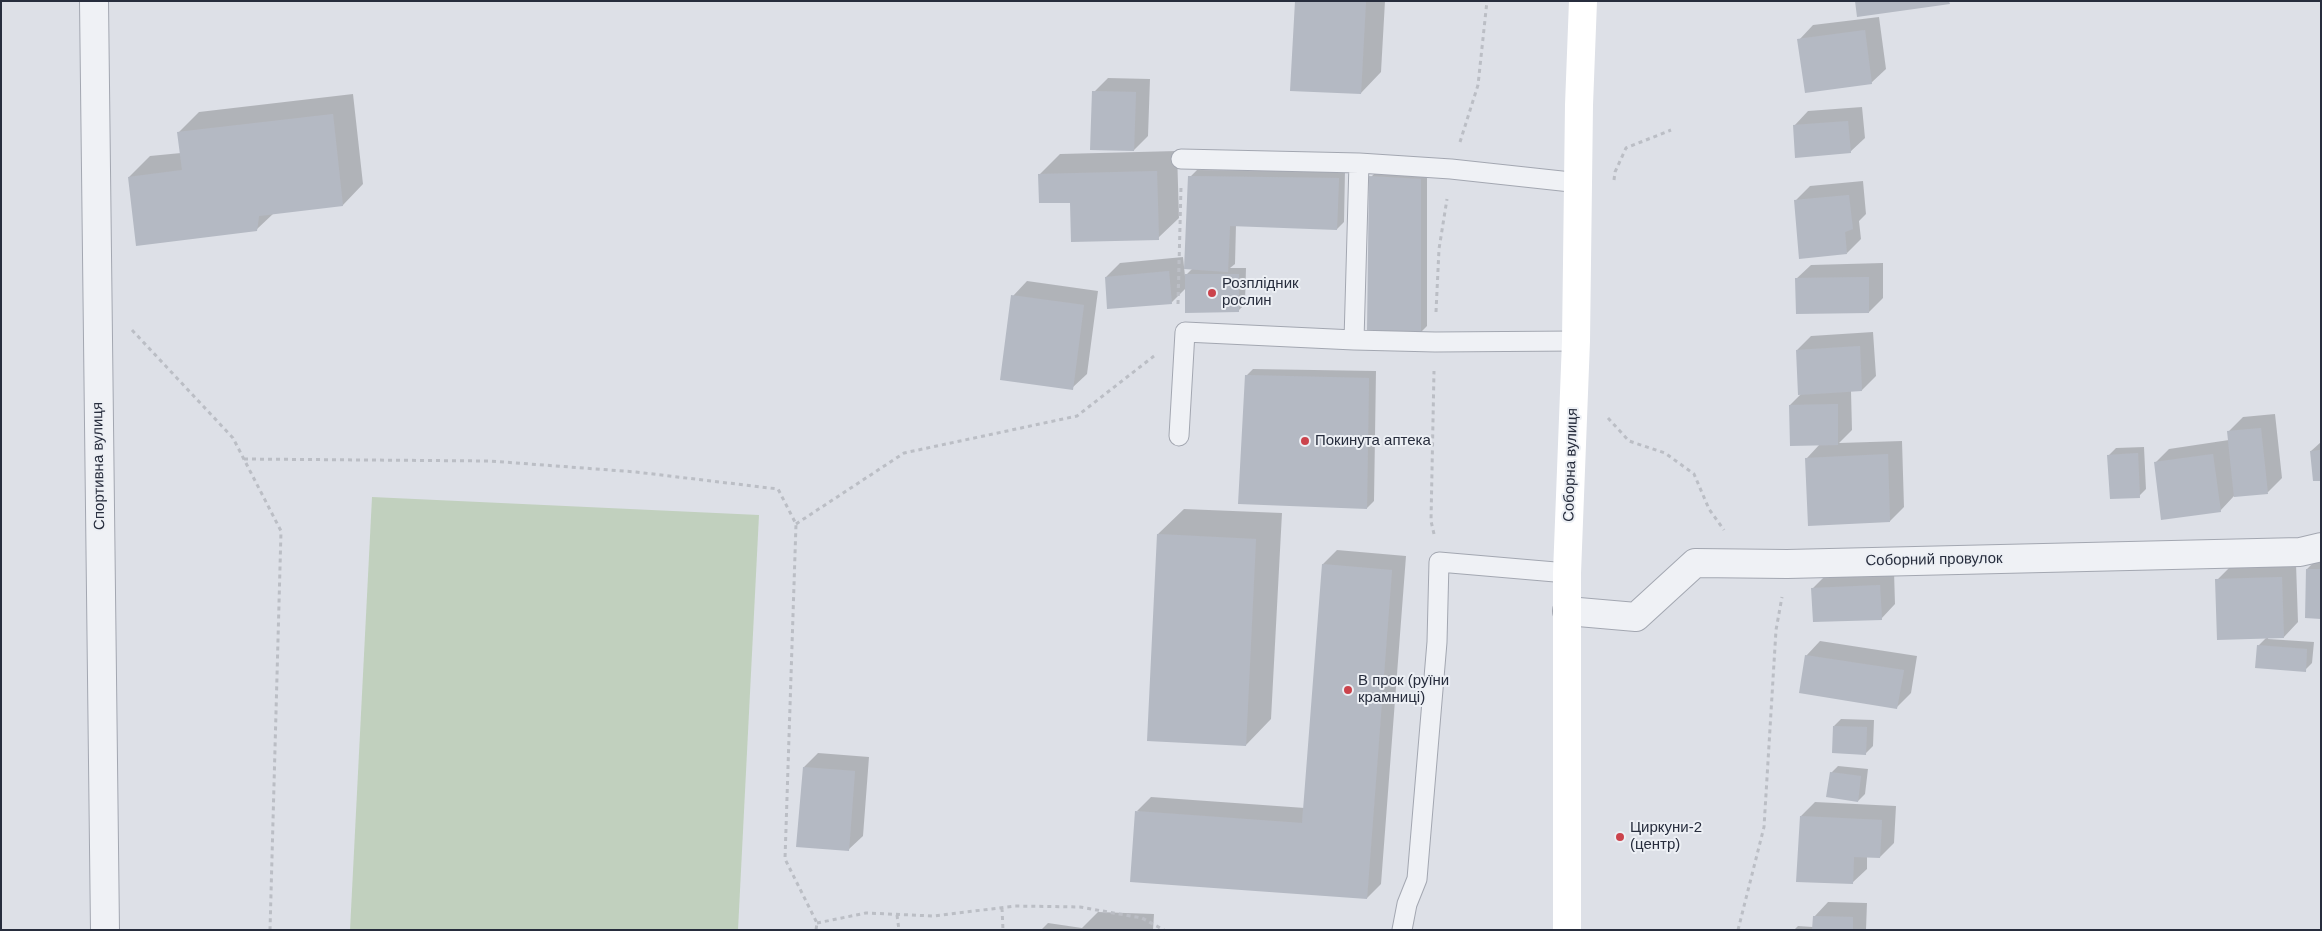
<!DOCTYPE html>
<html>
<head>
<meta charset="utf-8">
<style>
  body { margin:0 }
  #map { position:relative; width:2322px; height:931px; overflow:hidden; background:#dde0e7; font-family:Helvetica,sans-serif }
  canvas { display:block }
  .frame { position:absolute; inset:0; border:2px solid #272d3d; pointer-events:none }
</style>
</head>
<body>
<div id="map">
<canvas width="2322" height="931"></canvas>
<div class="frame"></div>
</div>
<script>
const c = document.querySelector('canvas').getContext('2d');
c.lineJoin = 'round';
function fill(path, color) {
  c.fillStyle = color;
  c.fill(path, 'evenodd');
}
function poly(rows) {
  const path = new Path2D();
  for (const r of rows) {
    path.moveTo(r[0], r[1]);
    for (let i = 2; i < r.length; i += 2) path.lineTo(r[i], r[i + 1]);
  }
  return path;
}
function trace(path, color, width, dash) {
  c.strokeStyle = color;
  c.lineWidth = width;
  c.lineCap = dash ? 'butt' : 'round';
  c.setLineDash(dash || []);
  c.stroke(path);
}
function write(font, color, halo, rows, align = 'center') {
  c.font = font + ' Helvetica,sans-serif';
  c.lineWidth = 4;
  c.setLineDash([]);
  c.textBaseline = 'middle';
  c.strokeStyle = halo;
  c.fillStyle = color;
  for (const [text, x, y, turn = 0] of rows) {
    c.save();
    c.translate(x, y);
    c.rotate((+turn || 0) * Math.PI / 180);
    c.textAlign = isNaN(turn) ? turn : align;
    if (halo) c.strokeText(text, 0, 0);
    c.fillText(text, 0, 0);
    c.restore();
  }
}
fill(poly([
  [372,497,759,515,738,930,350,930]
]), '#c1d0be');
fill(poly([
  [1296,1,1385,1,1381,72,1361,93],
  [1879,17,1886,69,1871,83,1799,40,1813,25],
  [1108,78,1150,79,1148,136,1134,150,1094,92],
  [353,94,363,184,343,205,274,213,256,230,129,177,150,156,181,153,179,132,199,112],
  [1862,107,1865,138,1850,152,1794,126,1808,111],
  [1177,151,1179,218,1158,238,1071,202,1039,175,1060,154],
  [1197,170,1345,171,1344,222,1337,229,1236,225,1235,264,1230,268,1246,268,1245,304,1238,311,1186,288,1171,303,1106,277,1120,263,1183,257,1185,276,1193,268,1190,177],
  [1378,170,1427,173,1427,326,1420,333,1371,177],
  [1863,181,1866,214,1859,221,1861,239,1847,253,1795,201,1810,186],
  [1883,263,1883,298,1869,312,1796,279,1811,265],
  [1027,281,1098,291,1087,374,1072,388,1013,296],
  [1873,332,1876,376,1862,390,1851,391,1852,430,1839,443,1902,441,1904,507,1890,521,1807,458,1820,444,1790,405,1801,394,1797,350,1811,336],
  [1253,369,1376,371,1374,501,1367,508,1246,376],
  [2275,414,2282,478,2268,492,2234,496,2220,511,2155,463,2169,449,2229,440,2228,432,2243,417],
  [2321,442,2321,479,2311,451],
  [2144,447,2146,489,2139,496,2109,455,2116,448],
  [1184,509,1282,513,1271,719,1246,745,1158,534],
  [1337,550,1406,556,1381,884,1367,898,1137,811,1151,797,1305,808,1323,564],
  [2314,562,2321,562,2321,617,2307,569],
  [2296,563,2298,622,2284,637,2268,637,2268,639,2314,642,2312,663,2305,670,2258,646,2267,637,2217,580,2231,566],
  [1894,571,1895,604,1881,619,1813,588,1827,574],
  [1820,641,1917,656,1911,693,1897,707,1806,656],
  [1841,719,1874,720,1873,746,1866,753,1834,726],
  [818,753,869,757,863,836,848,850,804,767],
  [1838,766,1868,769,1865,794,1858,801,1831,773],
  [1815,802,1896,806,1894,843,1880,857,1867,856,1867,869,1852,883,1801,816],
  [1828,902,1867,903,1866,930,1794,930,1798,926,1813,927,1814,917],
  [1098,912,1154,914,1153,930,1041,930,1048,923,1082,928]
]), '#0003');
fill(poly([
  [1295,1,1366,1,1361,94,1290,91],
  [1855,1,1949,1,1950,4,1857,17],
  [1865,30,1872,84,1805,93,1797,39],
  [1092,91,1136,92,1134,151,1090,150],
  [333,114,343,206,259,216,257,231,136,246,128,177,182,170,177,132],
  [1848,121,1851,153,1795,158,1793,125],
  [1157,171,1159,240,1071,242,1070,203,1039,203,1038,174],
  [1188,176,1339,178,1337,230,1230,226,1228,272,1184,269],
  [1369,176,1421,179,1421,334,1367,331],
  [1849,195,1853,229,1845,232,1847,254,1799,259,1794,200],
  [1169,271,1172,304,1107,309,1105,277],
  [1185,274,1239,274,1239,312,1185,313],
  [1869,277,1869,313,1796,314,1795,278],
  [1011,295,1084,305,1073,390,1000,380],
  [1860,346,1862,391,1798,395,1796,350],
  [1245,375,1369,378,1367,509,1238,504],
  [1838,404,1838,445,1790,446,1789,405],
  [2261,428,2268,494,2234,497,2227,431],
  [2321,450,2321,481,2313,481,2310,451],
  [2138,453,2140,498,2110,499,2107,455],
  [1888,454,1890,522,1808,526,1805,458],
  [2213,454,2221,512,2161,520,2154,462],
  [1157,534,1256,539,1246,746,1147,741],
  [1322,564,1392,570,1367,899,1130,882,1135,811,1302,823],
  [2306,569,2321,569,2321,619,2305,618],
  [2282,577,2284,638,2217,640,2215,579],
  [1880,585,1882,620,1813,622,1811,588],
  [2257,645,2307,649,2306,672,2255,668],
  [1805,655,1904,670,1897,709,1799,693],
  [1833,726,1867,727,1866,755,1832,753],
  [803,767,855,771,849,851,796,847],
  [1830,772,1861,776,1858,802,1826,797],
  [1800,816,1882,820,1880,858,1854,857,1853,884,1796,882],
  [1813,916,1853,917,1853,930,1812,930]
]), '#b4b9c3');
const lane = poly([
  [1181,159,1359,163,1451,169,1580,183],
  [1359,163,1354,340,1435,342,1576,341],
  [1179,436,1185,332,1354,340],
  [1402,930,1407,904,1417,879,1437,642,1439,562,1567,573]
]);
const street = poly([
  [94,1,105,930],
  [1567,611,1636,617,1695,563,1787,564,2300,552,2321,547]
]);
trace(lane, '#a3a7b1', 21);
trace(street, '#a3a7b1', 30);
trace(poly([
  [1460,142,1478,85,1487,1],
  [1614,180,1615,172,1626,148,1671,130],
  [1178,304,1181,187],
  [1436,312,1439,249,1447,199],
  [132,330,233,438,281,531,270,930],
  [1608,418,1629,441,1665,453,1694,474,1709,509,1724,530],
  [244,459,490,461,636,472,778,489,796,524,785,859,817,923,816,930],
  [796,524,904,453,1077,416,1154,356],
  [1434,534,1431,521,1434,371],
  [1002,908,1003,930],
  [897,915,899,930],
  [817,923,866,913,934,916,1015,906,1080,907,1142,918,1164,930],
  [1738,930,1764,827,1776,630,1782,597]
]), '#bbbec5', 3, [4, 4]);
trace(lane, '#eff1f5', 19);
trace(street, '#eff1f5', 28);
trace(poly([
  [1567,930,1567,573,1576,341,1579,105,1583,1]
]), '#fff', 28);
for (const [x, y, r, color] of [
  [1212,293,5,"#cb434c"],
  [1305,441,5,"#cb434c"],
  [1348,690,5,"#cb434c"],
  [1620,837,5,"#cb434c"]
]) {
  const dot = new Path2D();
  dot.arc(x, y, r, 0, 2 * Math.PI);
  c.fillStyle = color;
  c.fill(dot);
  trace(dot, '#eceff4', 2);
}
write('15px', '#272d3d', '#eceff4', [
  ["Розплідник",1222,284],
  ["рослин",1222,301],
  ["Покинута аптека",1315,441],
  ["В прок (руїни",1358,681],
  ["крамниці)",1358,698],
  ["Циркуни-2",1630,828],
  ["(центр)",1630,845]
], 'left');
write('15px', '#272d3d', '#eceff4', [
  ["Соборна вулиця",1571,465,-88],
  ["Спортивна вулиця",99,466,-91],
  ["Соборний провулок",1934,560,-1]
]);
</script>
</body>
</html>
